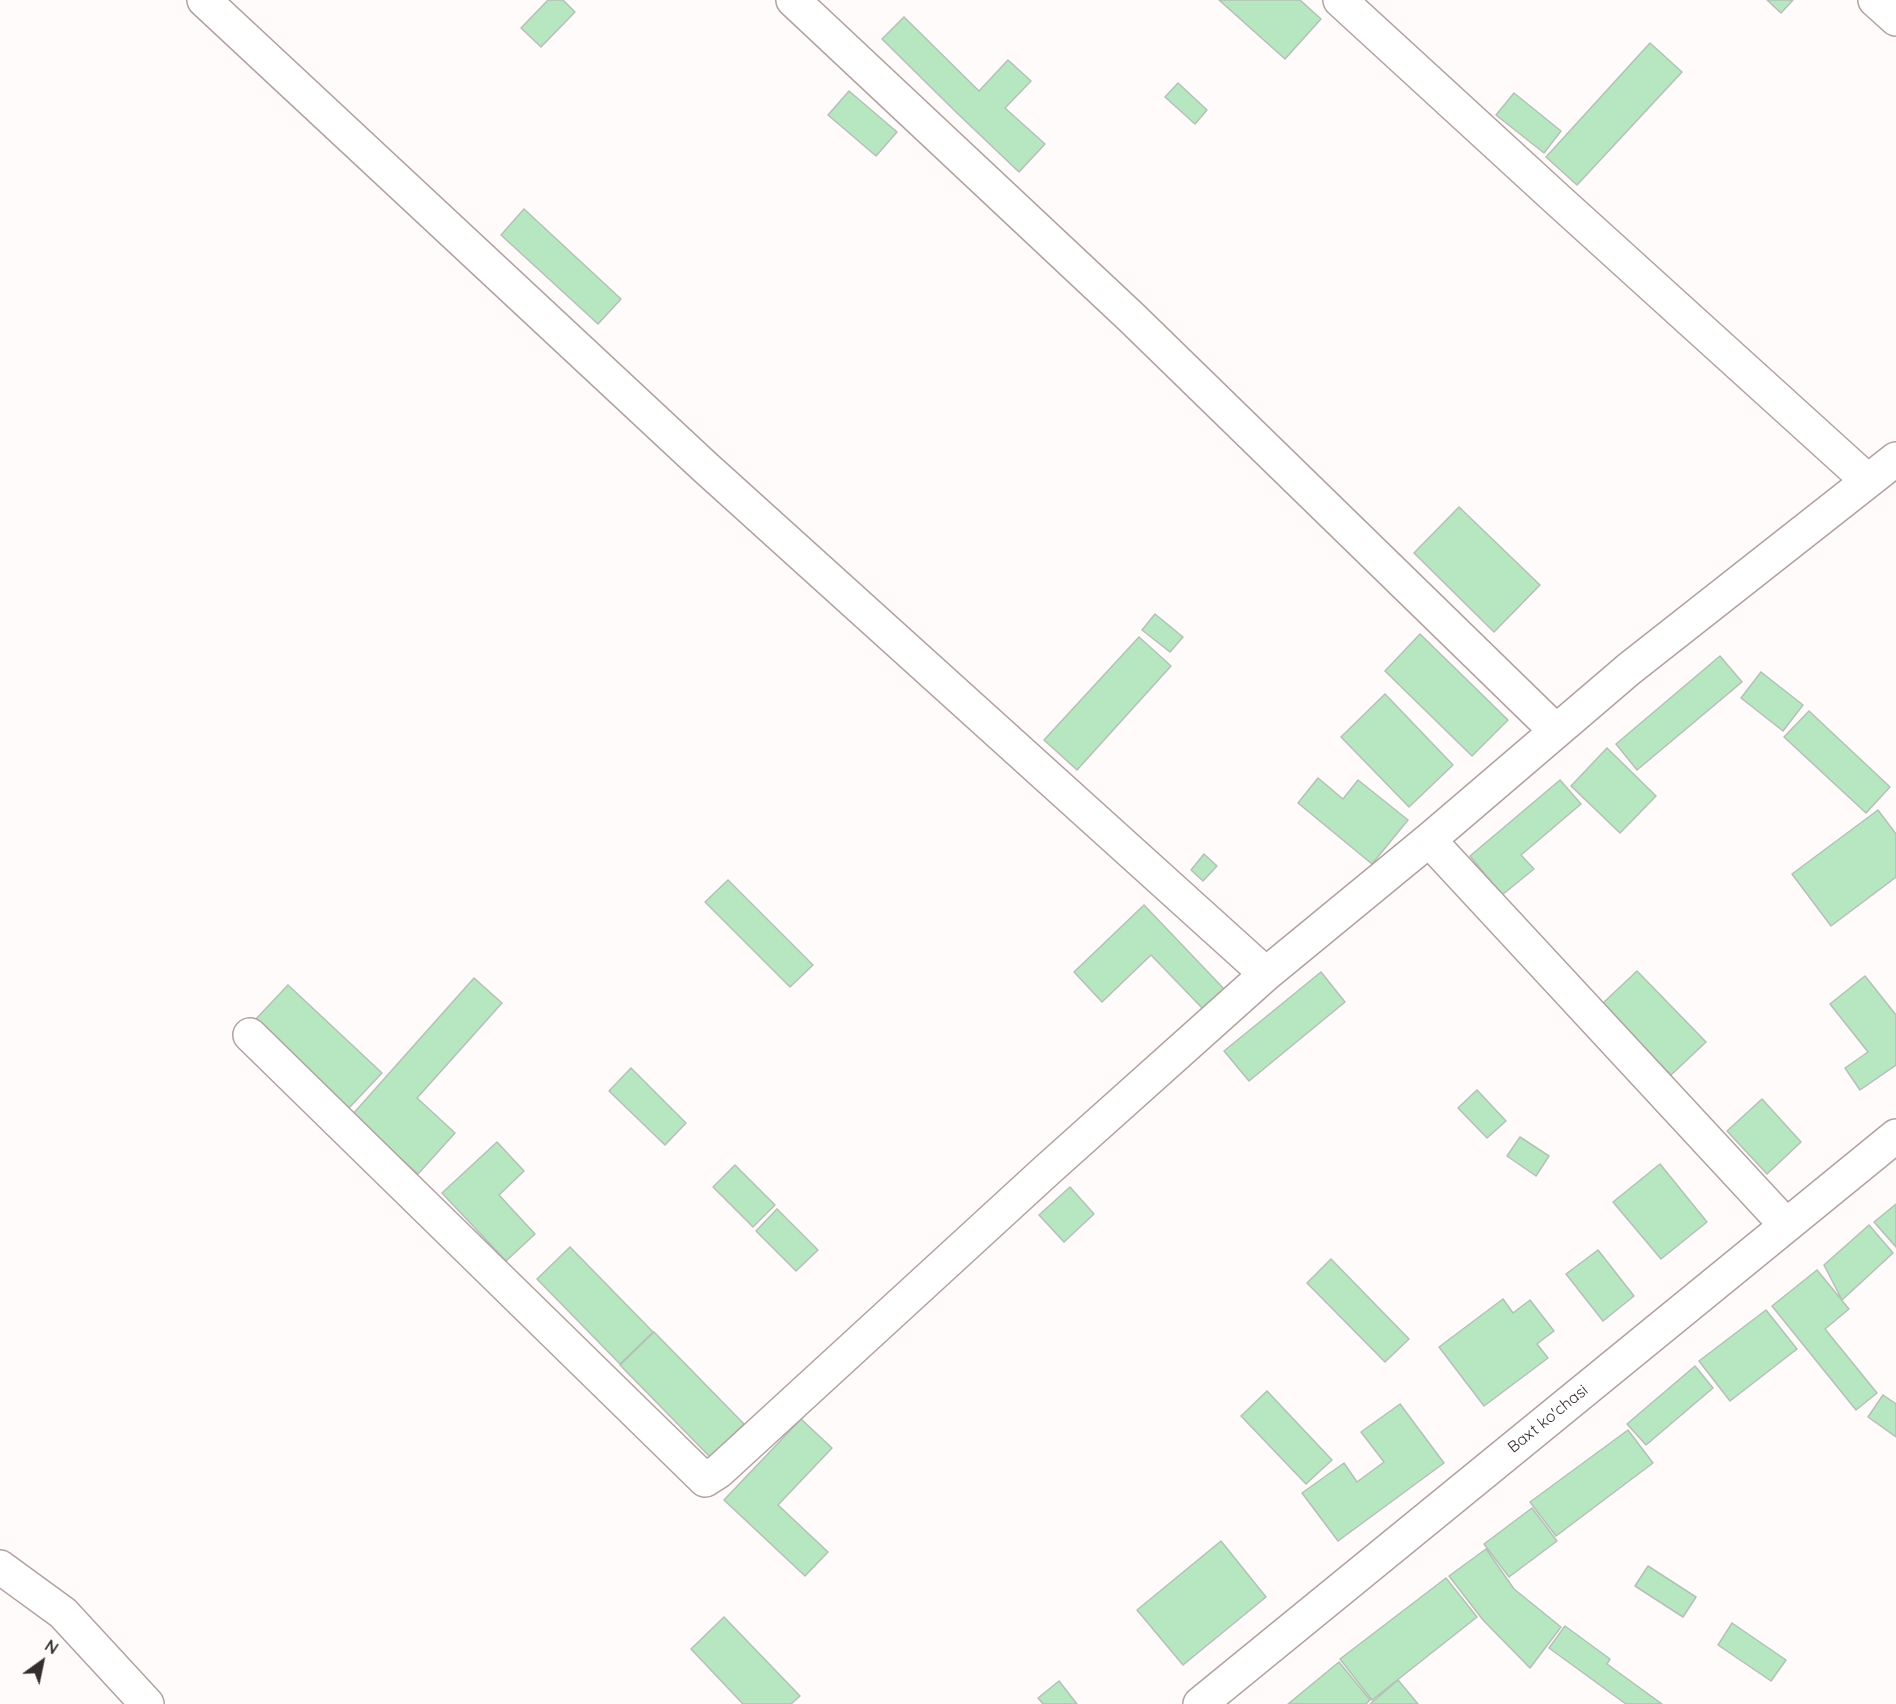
<!DOCTYPE html>
<html>
<head>
<meta charset="utf-8">
<style>
  body { margin:0 }
  #map { position:relative; width:1896px; height:1704px; overflow:hidden; background:#fefbfa; font-family:Quicksand,sans-serif }
  canvas { display:block }
  .north { position:absolute; left:12px; top:1632px; width:60px; height:60px; -webkit-text-stroke:4px #fff; paint-order:stroke; rotate:33deg; font-size:16px; font-weight:700; line-height:24px; text-align:center; color:#352e2e }
  .north::after { content:''; display:block; margin:auto; width:21px; height:27px; background:#352e2e; clip-path:polygon(50% 0,100% 100%,50% 72%,0 100%) }
</style>
</head>
<body>
<div id="map">
<canvas width="1896" height="1704"></canvas>
<div class="north">N</div>
</div>
<script>
const c = document.querySelector('canvas').getContext('2d');
c.lineJoin = 'round';
function fill(path, color) {
  c.fillStyle = color;
  c.fill(path, 'evenodd');
}
function poly(rows) {
  const path = new Path2D();
  for (const r of rows) {
    path.moveTo(r[0], r[1]);
    for (let i = 2; i < r.length; i += 2) path.lineTo(r[i], r[i + 1]);
  }
  return path;
}
function trace(path, color, width, dash) {
  c.strokeStyle = color;
  c.lineWidth = width;
  c.lineCap = dash ? 'butt' : 'round';
  c.setLineDash(dash || []);
  c.stroke(path);
}
function write(font, color, halo, rows, align = 'center') {
  c.font = font + ' Quicksand,sans-serif';
  c.lineWidth = 6;
  c.setLineDash([]);
  c.textBaseline = 'middle';
  c.strokeStyle = halo;
  c.fillStyle = color;
  for (const [text, x, y, turn = 0] of rows) {
    c.save();
    c.translate(x, y);
    c.rotate((+turn || 0) * Math.PI / 180);
    c.textAlign = isNaN(turn) ? turn : align;
    if (halo) c.strokeText(text, 0, 0);
    c.fillText(text, 0, 0);
    c.restore();
  }
}
const building = poly([
  [548,0,563,0,575,12,541,47,521,28,548,0],
  [1219,0,1300,0,1321,19,1285,59,1219,0],
  [1767,0,1793,0,1781,13,1767,0],
  [904,17,979,91,1008,60,1031,81,1005,108,1045,144,1019,172,958,114,882,39,904,17],
  [1650,43,1682,72,1577,185,1546,157,1650,43],
  [1178,83,1207,110,1195,124,1165,97,1178,83],
  [849,91,897,132,876,156,828,115,849,91],
  [1514,93,1561,131,1544,153,1496,115,1514,93],
  [524,209,621,299,598,324,501,235,524,209],
  [1459,507,1540,585,1494,632,1414,553,1459,507],
  [1155,614,1183,637,1170,652,1142,630,1155,614],
  [1420,634,1508,720,1472,756,1385,671,1420,634],
  [1139,637,1171,666,1077,770,1044,740,1139,637],
  [1720,656,1742,682,1637,770,1616,744,1720,656],
  [1761,672,1803,705,1783,731,1741,698,1761,672],
  [1385,694,1453,765,1409,807,1341,737,1385,694],
  [1809,711,1890,787,1866,813,1784,737,1809,711],
  [1607,748,1656,796,1620,833,1571,786,1607,748],
  [1318,778,1343,799,1358,780,1408,820,1372,864,1298,803,1318,778],
  [1560,780,1581,804,1521,855,1534,869,1502,895,1470,856,1560,780],
  [1878,810,1896,834,1896,877,1831,926,1792,874,1878,810],
  [1204,854,1217,866,1203,881,1191,870,1204,854],
  [728,880,813,965,790,987,705,902,728,880],
  [1144,905,1226,991,1205,1011,1151,955,1102,1002,1074,972,1144,905],
  [1637,971,1706,1042,1671,1075,1602,1004,1637,971],
  [1321,972,1345,1002,1249,1081,1224,1051,1321,972],
  [1865,976,1896,1015,1896,1065,1860,1090,1845,1068,1868,1052,1830,1004,1865,976],
  [474,978,502,1003,417,1098,455,1133,418,1174,352,1115,474,978],
  [288,985,382,1073,348,1109,254,1021,288,985],
  [631,1068,686,1123,665,1145,609,1091,631,1068],
  [1477,1090,1506,1121,1487,1138,1458,1108,1477,1090],
  [1762,1099,1801,1142,1767,1174,1727,1131,1762,1099],
  [1520,1137,1549,1156,1536,1176,1507,1156,1520,1137],
  [497,1142,524,1171,499,1195,535,1234,506,1261,442,1193,497,1142],
  [1660,1164,1707,1222,1661,1259,1613,1202,1660,1164],
  [735,1165,775,1205,753,1227,713,1187,735,1165],
  [1070,1187,1094,1214,1064,1242,1039,1215,1070,1187],
  [1896,1204,1896,1247,1874,1222,1896,1204],
  [777,1209,818,1250,796,1271,756,1231,777,1209],
  [1869,1225,1893,1253,1842,1300,1824,1265,1869,1225],
  [570,1247,653,1332,620,1364,537,1279,570,1247],
  [1598,1250,1634,1296,1603,1321,1566,1274,1598,1250],
  [1331,1259,1409,1339,1385,1362,1307,1283,1331,1259],
  [1817,1270,1849,1309,1825,1329,1877,1393,1856,1410,1772,1306,1817,1270],
  [1503,1299,1513,1313,1530,1300,1554,1331,1537,1344,1548,1358,1484,1406,1439,1347,1503,1299],
  [1766,1310,1797,1349,1730,1401,1699,1361,1766,1310],
  [654,1332,744,1424,710,1457,620,1365,654,1332],
  [1695,1366,1713,1388,1646,1445,1627,1424,1695,1366],
  [1267,1391,1332,1460,1306,1484,1241,1416,1267,1391],
  [1883,1395,1896,1404,1896,1437,1868,1417,1883,1395],
  [1400,1404,1444,1463,1338,1541,1302,1493,1344,1463,1357,1482,1384,1462,1361,1432,1400,1404],
  [801,1419,832,1448,778,1505,828,1552,805,1576,724,1500,801,1419],
  [1628,1430,1653,1463,1556,1536,1530,1502,1628,1430],
  [1532,1508,1557,1541,1509,1577,1484,1544,1532,1508],
  [1221,1541,1266,1597,1183,1665,1137,1610,1221,1541],
  [1486,1549,1514,1589,1561,1627,1530,1668,1483,1620,1449,1576,1486,1549],
  [1648,1566,1696,1597,1683,1617,1635,1586,1648,1566],
  [1446,1578,1477,1617,1372,1700,1340,1659,1446,1578],
  [724,1617,800,1696,791,1704,743,1704,691,1649,724,1617],
  [1732,1623,1786,1660,1771,1681,1718,1645,1732,1623],
  [1565,1626,1610,1659,1607,1664,1662,1704,1626,1704,1549,1648,1565,1626],
  [1339,1662,1370,1700,1366,1704,1288,1704,1339,1662],
  [1398,1680,1418,1704,1370,1704,1398,1680],
  [1059,1681,1077,1704,1043,1704,1038,1698,1059,1681]
]);
fill(building, '#b6e7c0');
trace(building, '#b5c0b7', 1.5);
const minor = poly([
  [204,0,705,467,1266,974,1429,840],
  [793,0,1132,318,1556,731],
  [1340,0,1558,200,1868,481],
  [1875,0,1896,19],
  [250,1035,705,1480,719,1471,1046,1171,1266,974],
  [1786,1225,1429,840,1629,669,1896,459],
  [0,1567,63,1613,147,1704],
  [1200,1704,1896,1136]
]);
trace(minor, '#b1a29f', 36);
trace(minor, '#fff', 33);
write('16px', '#352e2e', '#fff', [
  ["Baxt ko'chasi",1548,1419,-39]
]);
</script>
</body>
</html>
